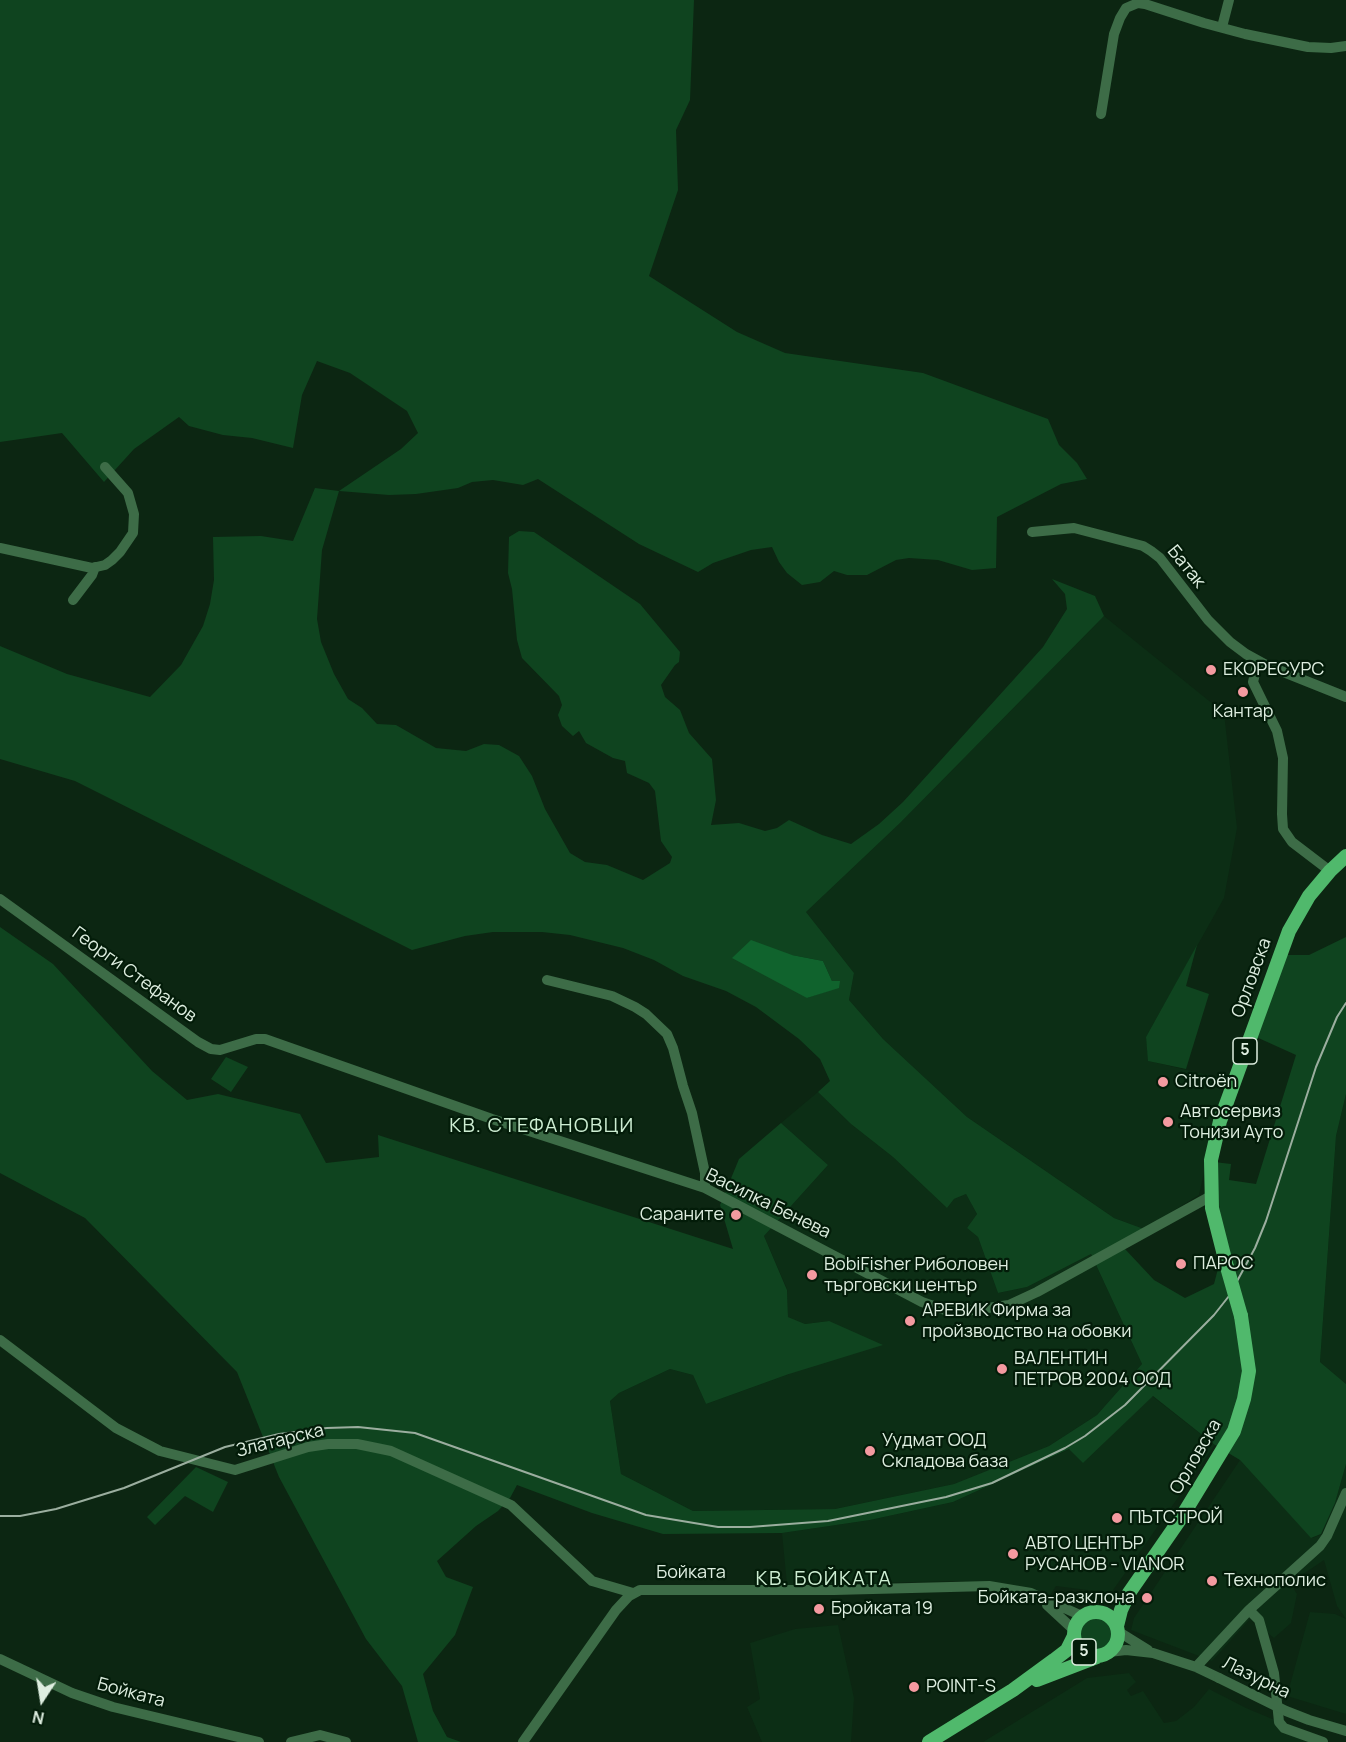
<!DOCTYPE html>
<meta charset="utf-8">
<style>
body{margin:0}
#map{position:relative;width:1346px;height:1742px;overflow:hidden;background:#0c2612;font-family:Manrope,sans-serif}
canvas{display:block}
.north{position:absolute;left:12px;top:1670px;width:60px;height:60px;-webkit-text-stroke:4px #031c09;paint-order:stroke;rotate:192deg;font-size:16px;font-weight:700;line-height:24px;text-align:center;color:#deeee0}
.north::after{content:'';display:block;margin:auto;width:21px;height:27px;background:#deeee0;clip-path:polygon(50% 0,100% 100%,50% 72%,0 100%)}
</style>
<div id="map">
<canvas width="1346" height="1742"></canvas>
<div class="north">N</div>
</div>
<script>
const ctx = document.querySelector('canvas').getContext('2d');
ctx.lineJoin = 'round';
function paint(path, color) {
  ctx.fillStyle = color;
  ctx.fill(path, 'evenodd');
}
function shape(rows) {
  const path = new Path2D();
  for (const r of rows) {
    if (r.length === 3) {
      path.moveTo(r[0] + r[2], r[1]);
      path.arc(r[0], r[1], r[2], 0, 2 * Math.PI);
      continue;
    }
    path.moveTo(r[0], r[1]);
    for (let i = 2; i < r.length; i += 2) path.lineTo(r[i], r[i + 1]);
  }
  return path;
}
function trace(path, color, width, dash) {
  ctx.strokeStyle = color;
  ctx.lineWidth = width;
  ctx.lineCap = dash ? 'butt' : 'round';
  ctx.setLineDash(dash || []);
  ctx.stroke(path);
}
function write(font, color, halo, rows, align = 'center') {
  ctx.font = font + ' Manrope,sans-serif';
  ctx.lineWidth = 4.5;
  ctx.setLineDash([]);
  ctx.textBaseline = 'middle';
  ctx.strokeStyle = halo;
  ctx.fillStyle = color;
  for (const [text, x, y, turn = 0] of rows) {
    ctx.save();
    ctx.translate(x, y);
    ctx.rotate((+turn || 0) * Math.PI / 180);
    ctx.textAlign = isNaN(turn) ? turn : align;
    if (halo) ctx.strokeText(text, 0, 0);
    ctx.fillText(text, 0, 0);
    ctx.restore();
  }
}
paint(shape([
 [1104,616,1224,713,1237,828,1224,898,1146,1037,1149,1061,1225,1079,1199,1195,1144,1229,1114,1218,967,1117,883,1039,849,1000,854,973,806,912,900,823],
 [818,1092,851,1124,893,1157,947,1208,954,1199,966,1194,977,1214,967,1228,978,1237,998,1293,1027,1287,1091,1254,1142,1364,1097,1415,1049,1446,954,1484,835,1509,693,1511,621,1474,610,1401,619,1393,670,1369,693,1375,706,1404,789,1374,829,1321,805,1324,788,1317,787,1289,764,1236,828,1165,781,1123],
 [1346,1094,1346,1384,1320,1362,1336,1136],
 [1152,1396,1215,1445,1111,1593,1056,1586,1050,1595,1014,1585,956,1581,787,1585,782,1533,870,1520,953,1502,1070,1449,1083,1463],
 [1240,1460,1312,1538,1322,1534,1335,1503,1346,1464,1346,1714,1287,1696,1310,1612,1335,1614,1346,1619,1337,1606,1324,1560,1290,1583,1297,1594,1291,1623,1274,1638,1250,1619,1212,1661,1131,1630,1134,1618],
 [838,1625,854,1698,851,1742,762,1742,747,1707,760,1699,750,1643,795,1629],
 [1129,1673,1136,1682,1127,1690,1131,1696,1143,1691,1164,1723,1176,1721,1194,1707,1209,1689,1246,1708,1327,1742,983,1742,1087,1678]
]), '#0c2e15');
paint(shape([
 [0,0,694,0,690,100,676,130,678,190,649,276,737,332,785,353,923,373,1048,419,1059,445,1077,463,1087,479,1061,484,997,517,996,568,972,570,938,560,909,558,896,560,867,575,847,575,834,571,820,582,802,585,787,573,779,562,772,547,751,550,713,563,698,572,639,544,538,479,523,485,493,480,472,482,458,488,416,494,389,495,339,491,322,550,317,619,321,642,334,674,348,699,362,708,377,724,396,725,436,748,466,751,484,744,499,745,519,756,532,776,545,809,570,853,585,862,607,865,643,880,670,863,672,857,661,841,655,791,649,783,627,773,625,761,613,758,586,743,579,731,573,736,562,726,558,715,562,705,559,696,522,658,517,640,512,589,508,573,509,537,519,531,534,532,640,604,680,652,679,662,675,665,661,685,665,697,680,710,689,733,712,759,716,800,711,825,739,823,765,831,777,828,789,820,822,835,851,844,879,824,903,802,1043,647,1067,609,1065,594,1052,579,1095,596,1104,616,900,823,806,912,854,973,849,1000,883,1039,967,1117,1114,1218,1144,1229,1125,1249,1154,1280,1185,1298,1214,1284,1219,1265,1221,1223,1214,1162,1231,1164,1229,1180,1256,1184,1296,1055,1254,1036,1282,955,1309,955,1346,937,1346,1094,1336,1136,1320,1362,1346,1384,1346,1464,1335,1503,1321,1534,1311,1538,1240,1460,1215,1445,1153,1396,1083,1463,1069,1449,953,1502,870,1520,782,1533,663,1534,592,1513,517,1485,510,1498,498,1511,476,1526,437,1561,446,1577,473,1587,455,1635,423,1674,433,1711,447,1737,461,1742,418,1742,402,1686,366,1639,279,1477,237,1372,85,1218,0,1173,0,927,53,964,152,1071,187,1100,218,1094,300,1114,326,1163,379,1157,378,1135,733,1249,720,1205,739,1159,781,1123,828,1165,764,1236,787,1290,788,1317,805,1324,829,1321,883,1345,789,1374,706,1404,693,1375,670,1369,619,1393,610,1401,621,1474,693,1511,835,1509,954,1484,1049,1446,1097,1415,1142,1364,1091,1254,1027,1287,998,1293,978,1237,967,1228,977,1214,966,1194,954,1199,947,1208,893,1157,851,1124,818,1092,830,1081,820,1059,799,1039,756,1007,726,991,683,976,654,960,623,948,570,935,542,932,493,932,465,936,412,950,75,781,0,759,0,646,67,674,150,697,181,665,203,626,210,604,214,580,213,537,261,536,293,541,315,488,339,491,401,449,418,433,407,411,350,373,317,361,302,395,293,448,252,438,223,435,189,426,179,417,134,449,104,482,62,433,0,442],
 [792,955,823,961,832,981,839,987,807,998],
 [1197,945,1186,986,1209,994,1186,1069,1148,1061,1146,1037],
 [226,1057,248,1067,231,1092,211,1079],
 [196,1467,228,1482,213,1512,185,1496,155,1525,147,1517],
 [1096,1634,17]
]), '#0f441f');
paint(shape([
 [751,940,792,955,823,961,832,981,840,981,839,988,807,998,732,958]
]), '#10632d');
trace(shape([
 [1222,27,1229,0],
 [1101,114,1114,34,1120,18,1126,8,1138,3,1145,4,1204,23,1245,34,1308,47,1331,48,1346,46],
 [1032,532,1074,528,1143,546,1151,551,1160,558,1208,620,1230,642,1246,654,1266,665,1346,697],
 [0,548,92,568,105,565,112,560,120,552,133,533,134,514,128,493,105,467],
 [73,600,92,575,95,567],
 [1258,661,1253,682,1277,731,1283,758,1282,814,1283,829,1292,842,1330,871],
 [0,899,198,1042,211,1049,220,1050,256,1039,265,1039,492,1119,705,1188,922,1302,945,1310,966,1311,1009,1305,1037,1292,1211,1196],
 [547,980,612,996,635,1007,646,1014,667,1034,673,1048,683,1086,692,1113,705,1173,705,1188],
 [0,1340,116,1428,160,1451,235,1470,308,1447,328,1444,357,1444,391,1451,511,1505,592,1581,633,1593],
 [1047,1605,1074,1630],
 [1249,1610,1259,1620,1274,1673,1279,1722,1284,1728,1323,1742],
 [1119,1632,1148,1650],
 [1109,1652,1126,1650,1153,1653,1196,1667,1219,1678],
 [0,1659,72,1693,113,1707,259,1742],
 [1196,1667,1249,1610,1320,1546,1327,1536,1346,1493],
 [291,1742,320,1735,346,1742],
 [523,1742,616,1610,629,1596,640,1590,834,1590,989,1586,1031,1593,1082,1616]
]), '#3d6c47', 10);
trace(shape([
 [1227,1267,1212,1208,1211,1160,1220,1121,1289,931,1309,896,1330,871,1346,856],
 [1096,1634,22],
 [1117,1626,1121,1610,1129,1593,1181,1518,1234,1431,1244,1399,1249,1371,1241,1316],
 [1037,1680,1097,1657],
 [929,1742,1013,1690,1054,1660,1067,1650,1074,1636]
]), '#50b96c', 14);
trace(shape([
 [0,1516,20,1516,56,1509,124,1488,225,1447,279,1434,327,1428,358,1427,415,1433,646,1515,718,1527,750,1527,828,1521,946,1497,992,1483,1065,1448,1085,1436,1125,1405,1214,1315,1229,1296,1255,1248,1266,1221,1316,1067,1337,1017,1346,1003]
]), '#9bae9f', 2);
trace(shape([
 [1219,1678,1286,1711,1309,1720,1346,1731]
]), '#3d6c47', 10);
trace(shape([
 [1227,1267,1241,1316]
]), '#50b96c', 14);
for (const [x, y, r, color] of [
 [1211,670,6,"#f49aa0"],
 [1243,692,6,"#f49aa0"],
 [1163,1082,6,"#f49aa0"],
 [1168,1122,6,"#f49aa0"],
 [736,1215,6,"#f49aa0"],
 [1181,1264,6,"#f49aa0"],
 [812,1275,6,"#f49aa0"],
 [910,1321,6,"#f49aa0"],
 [1002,1369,6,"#f49aa0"],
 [870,1451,6,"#f49aa0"],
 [1117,1518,6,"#f49aa0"],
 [1013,1554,6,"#f49aa0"],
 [1212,1581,6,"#f49aa0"],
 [1147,1598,6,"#f49aa0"],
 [819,1609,6,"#f49aa0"],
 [914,1687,6,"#f49aa0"]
]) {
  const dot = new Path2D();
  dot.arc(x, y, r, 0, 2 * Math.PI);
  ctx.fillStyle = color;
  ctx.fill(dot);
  trace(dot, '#031c09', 2);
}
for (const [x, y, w] of [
 [1245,1051,24],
 [1084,1652,24]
]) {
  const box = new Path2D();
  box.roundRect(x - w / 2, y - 13, w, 26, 4.5);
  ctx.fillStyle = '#031c09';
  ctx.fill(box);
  trace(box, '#deeee0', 1.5);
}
write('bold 16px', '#deeee0', null, [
 ["5",1245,1051],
 ["5",1084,1652]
]);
write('18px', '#deeee0', '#031c09', [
 ["Батак",1186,567,51],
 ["Георги Стефанов",134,975,36],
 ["Орловска",1252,978,-70],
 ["Василка Бенева",768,1204,26],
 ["Златарска",280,1441,-14],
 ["Орловска",1196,1457,-60],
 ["Бойката",691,1573],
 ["Лазурна",1256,1678,26],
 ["Бойката",131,1693,15]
]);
write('18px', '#deeee0', '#031c09', [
 ["ЕКОРЕСУРС",1223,670],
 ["Кантар",1243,712,"center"],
 ["Citroën",1175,1082],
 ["Автосервиз",1180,1112],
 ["Тонизи Ауто",1180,1133],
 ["Сараните",724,1215,"right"],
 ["ПАРОС",1193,1264],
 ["BobiFisher Риболовен",824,1265],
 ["търговски център",824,1286],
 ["АРЕВИК Фирма за",922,1311],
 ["пройзводство на обовки",922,1332],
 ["ВАЛЕНТИН",1014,1359],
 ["ПЕТРОВ 2004 ООД",1014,1380],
 ["Уудмат ООД",882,1441],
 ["Складова база",882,1462],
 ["ПЪТСТРОЙ",1129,1518],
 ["АВТО ЦЕНТЪР",1025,1544],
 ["РУСАНОВ - VIANOR",1025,1565],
 ["Технополис",1224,1581],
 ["Бойката-разклона",1135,1598,"right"],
 ["Бройката 19",831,1609],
 ["POINT-S",926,1687]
], 'left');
ctx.letterSpacing = '1.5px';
write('20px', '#cdedd2', '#031c09', [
 ["КВ. СТЕФАНОВЦИ",542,1126],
 ["КВ. БОЙКАТА",824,1579]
]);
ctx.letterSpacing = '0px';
</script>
